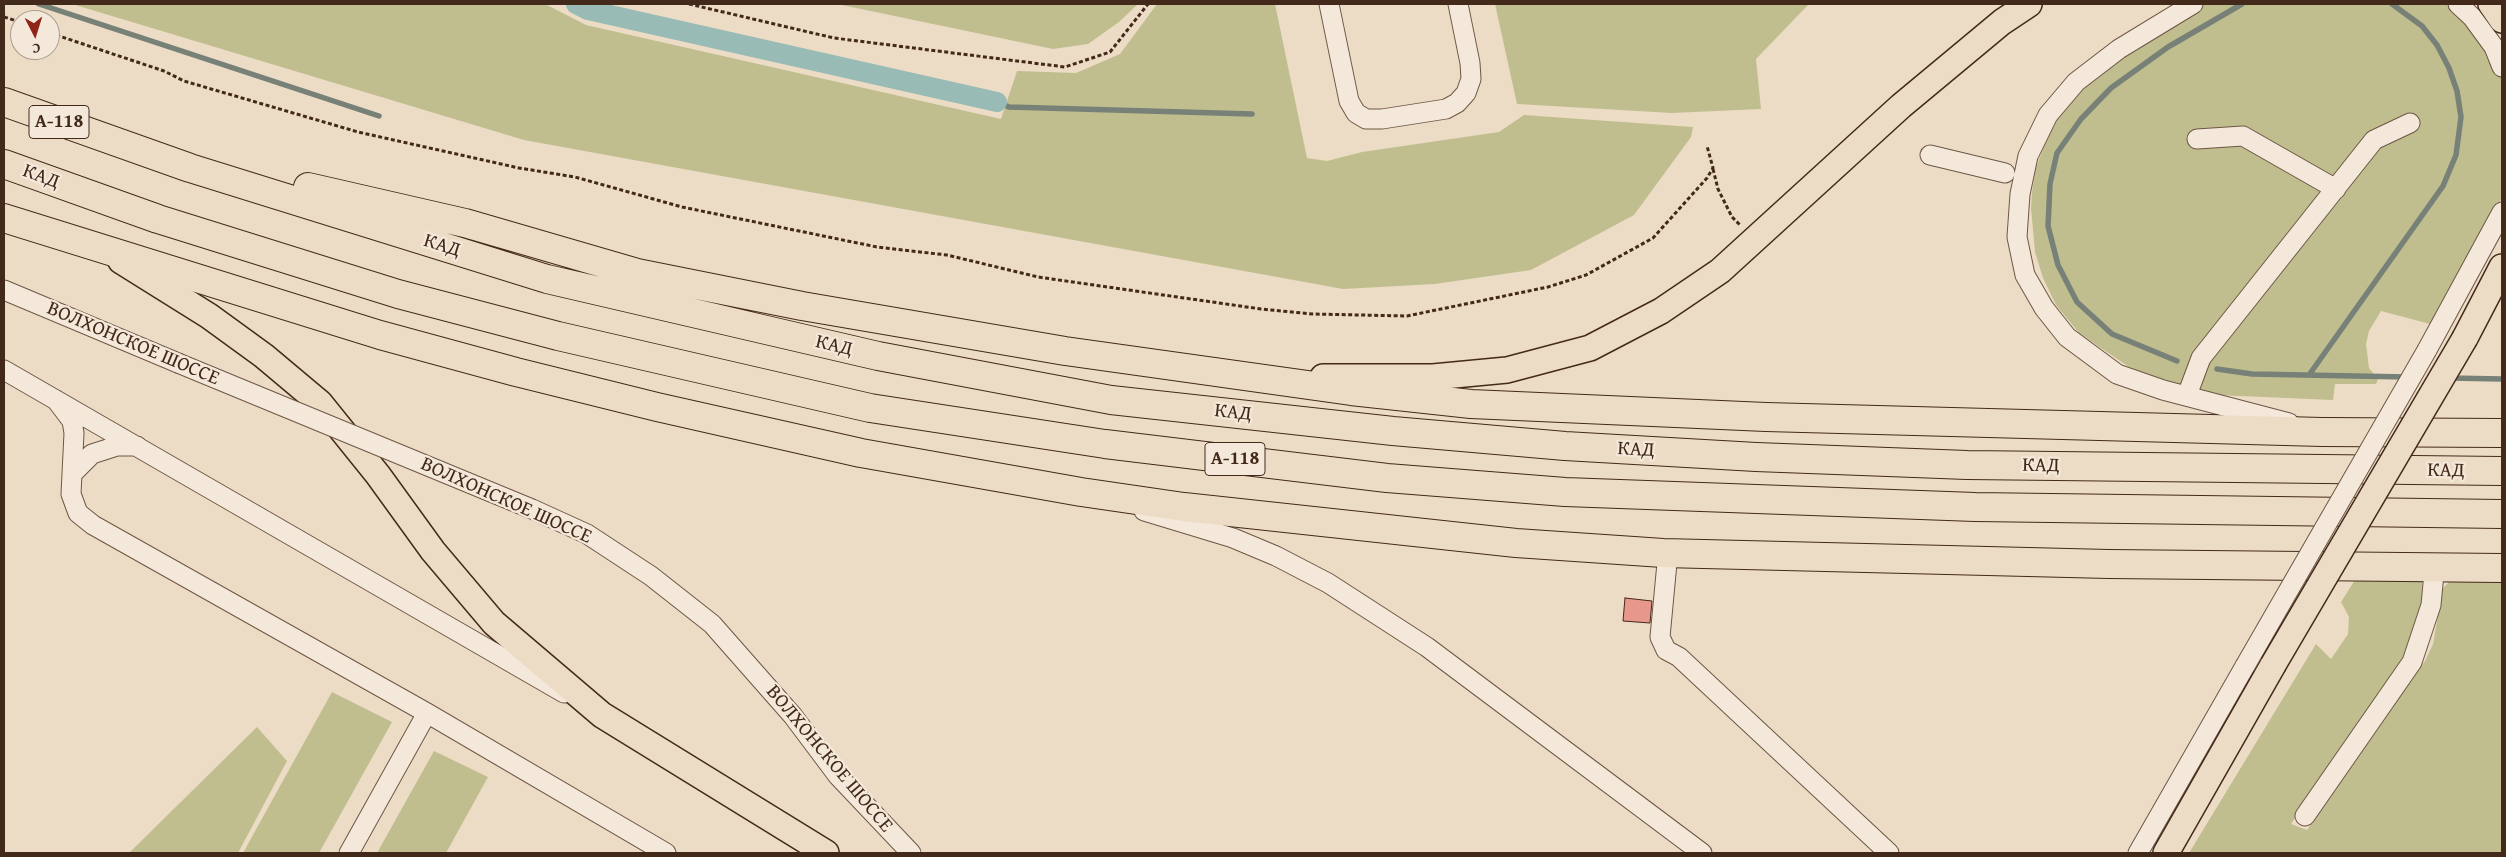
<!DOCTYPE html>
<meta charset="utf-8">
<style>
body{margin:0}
#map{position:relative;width:2506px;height:857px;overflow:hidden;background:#eddcc5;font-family:"Gentium Book Plus",serif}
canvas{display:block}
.frame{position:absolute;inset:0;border:5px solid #43291a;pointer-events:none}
.north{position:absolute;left:10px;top:10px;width:50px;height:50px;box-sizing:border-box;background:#f3e8d9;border:1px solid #ad9c8d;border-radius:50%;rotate:175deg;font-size:14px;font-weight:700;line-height:20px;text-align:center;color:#43291a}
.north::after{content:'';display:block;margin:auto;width:18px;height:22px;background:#8f2418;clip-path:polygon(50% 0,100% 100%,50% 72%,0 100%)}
</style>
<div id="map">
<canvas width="2506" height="857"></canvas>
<div class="frame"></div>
<div class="north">С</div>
</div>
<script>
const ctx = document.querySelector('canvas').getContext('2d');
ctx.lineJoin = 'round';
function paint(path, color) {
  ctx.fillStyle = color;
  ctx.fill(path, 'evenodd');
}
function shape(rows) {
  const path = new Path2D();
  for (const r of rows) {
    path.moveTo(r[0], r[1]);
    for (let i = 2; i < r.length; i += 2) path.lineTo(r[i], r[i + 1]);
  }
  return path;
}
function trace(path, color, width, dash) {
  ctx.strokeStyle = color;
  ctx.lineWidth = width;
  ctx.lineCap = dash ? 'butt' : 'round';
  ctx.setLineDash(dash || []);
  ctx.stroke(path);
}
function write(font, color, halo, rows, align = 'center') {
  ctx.font = font + ' "Gentium Book Plus",serif';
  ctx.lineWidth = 4.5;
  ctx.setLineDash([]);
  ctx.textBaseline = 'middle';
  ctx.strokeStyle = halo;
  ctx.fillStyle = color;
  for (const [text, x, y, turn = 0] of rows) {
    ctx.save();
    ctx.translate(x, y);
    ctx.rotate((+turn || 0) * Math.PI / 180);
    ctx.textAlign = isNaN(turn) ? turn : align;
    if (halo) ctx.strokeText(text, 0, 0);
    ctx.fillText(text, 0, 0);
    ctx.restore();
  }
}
paint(shape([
 [72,4,545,4,586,25,1001,119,1017,71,1076,73,1120,54,1157,4,1275,4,1307,158,1327,161,1362,152,1499,132,1524,115,1693,127,1691,137,1634,215,1531,270,1435,284,1343,289,524,140],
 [837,4,1138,4,1119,22,1088,44,1053,49],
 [1495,4,1809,4,1756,59,1761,109,1672,113,1517,104],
 [2203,4,2453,4,2500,70,2502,76,2502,197,2484,236,2448,299,2430,324,2381,311,2369,331,2366,344,2369,368,2378,379,2376,384,2335,384,2333,400,2215,395,2189,390,2129,367,2079,333,2056,305,2043,278,2035,252,2031,208,2032,192,2036,167,2055,119,2085,84,2166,26],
 [2360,572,2415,574,2422,582,2424,599,2403,658,2291,824,2307,830,2390,708,2425,661,2433,644,2443,588,2456,575,2502,575,2502,853,2189,853,2316,644,2331,659,2348,634,2349,617,2341,602],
 [332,692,392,722,319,853,243,853],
 [257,727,287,761,238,853,129,853],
 [434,751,488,777,446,853,377,853]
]), '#c0be8f');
trace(shape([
 [39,4,379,116],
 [997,102,1009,107,1252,114],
 [2177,361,2112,334,2077,302,2058,265,2048,226,2050,184,2057,153,2081,119,2111,88,2168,47,2242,4],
 [2217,369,2252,374,2407,377],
 [2309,375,2443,186,2456,155,2461,117,2457,91,2449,68,2437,45,2422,26,2392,4],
 [2449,378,2502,379]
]), '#778177', 5.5);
trace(shape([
 [576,4,588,10,997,102]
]), '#99bbb5', 20);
const building = shape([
 [1625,598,1652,601,1650,623,1623,621,1625,598]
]);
paint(building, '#e7978c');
trace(building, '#43291a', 1);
const minor = shape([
 [1329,4,1349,101,1356,113,1366,119,1382,119,1446,109,1457,103,1466,93,1471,79,1470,63,1458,4],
 [2193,4,2119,49,2076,82,2048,115,2028,156,2020,194,2017,237,2025,275,2044,308,2067,337,2117,374,2163,390,2289,423],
 [2458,4,2472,17,2494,47,2502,67],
 [2197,139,2243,136,2336,189],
 [1930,155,2005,173],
 [4,290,178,363],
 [2427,350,2502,212],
 [4,370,564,693],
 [2189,390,2201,358,2374,140,2410,123],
 [56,400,72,421,74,433,71,494,78,513,93,525,427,713,666,853],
 [72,474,92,454,117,446,137,446],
 [532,509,587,534,651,576,712,624,793,716,838,776,911,853],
 [1144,511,1233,538,1276,556,1328,583,1427,647,1702,853],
 [1667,563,1660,637,1666,650,1679,657,1889,853],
 [2305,816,2412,662,2431,605,2434,573],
 [349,853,427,713],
 [2138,853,2245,666]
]);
const major = shape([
 [2491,4,2502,20],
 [121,261,209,316,264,356,320,403,378,475,433,551,494,623,602,715,826,853],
 [2465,338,2502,267],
 [1323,377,1433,377,1507,370,1590,348,1661,311,1720,271,1901,106,2002,22,2029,4],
 [2166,853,2273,665]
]);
const highway = shape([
 [4,102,190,168,547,279,878,356,1111,400,1393,431,1565,446,1756,457,1967,465,2502,471],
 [4,164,158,219,398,294,558,336,870,408,1105,444,1387,478,1565,492,1975,507,2502,514],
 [308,187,465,223,637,273,802,306,1065,351,1351,391,1471,404,1766,417,2322,432,2502,433],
 [4,218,380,335,516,372,657,407,861,453,1081,492,1184,507,1516,543,1663,553,2109,564,2502,568]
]);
trace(minor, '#6e5645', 21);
trace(major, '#43291a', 28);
trace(highway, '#43291a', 30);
trace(shape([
 [689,4,834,38,1065,67,1110,52,1148,4],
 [4,17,20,22],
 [50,33,164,71,184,81,358,132,519,168,575,177,682,207,877,247,947,255,1038,277,1261,309,1313,314,1407,316,1548,287,1586,275,1653,238,1707,178,1713,168,1707,146],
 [1713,169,1718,189,1732,217,1740,225]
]), '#43291a', 3, [4, 2.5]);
trace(minor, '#f3e8d9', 19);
trace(major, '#eddcc5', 25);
trace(highway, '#eddcc5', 28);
const minorBridge = shape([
 [178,363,532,509],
 [2245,666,2427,350]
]);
const majorBridge = shape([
 [2273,665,2465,338]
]);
trace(minorBridge, '#6e5645', 21, []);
trace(majorBridge, '#43291a', 28, []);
trace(minorBridge, '#f3e8d9', 19);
trace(majorBridge, '#eddcc5', 25);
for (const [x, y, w] of [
 [59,122,60],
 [1235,459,60]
]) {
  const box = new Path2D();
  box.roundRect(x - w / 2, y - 16.5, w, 33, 4);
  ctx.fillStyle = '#f3e8d9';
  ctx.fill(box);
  trace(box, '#43291a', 1);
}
write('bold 19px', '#43291a', null, [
 ["А-118",59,122],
 ["А-118",1235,459]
]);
write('20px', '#43291a', '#f3e8d9', [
 ["КАД",41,177,20],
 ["КАД",442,246,17],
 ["ВОЛХОНСКОЕ ШОССЕ",133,344,23],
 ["КАД",834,346,13],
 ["КАД",1233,413,6],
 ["КАД",1636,450,3],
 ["КАД",2041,466,1],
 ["КАД",2446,471,1],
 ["ВОЛХОНСКОЕ ШОССЕ",506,501,24],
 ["ВОЛХОНСКОЕ ШОССЕ",829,759,50]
]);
</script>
